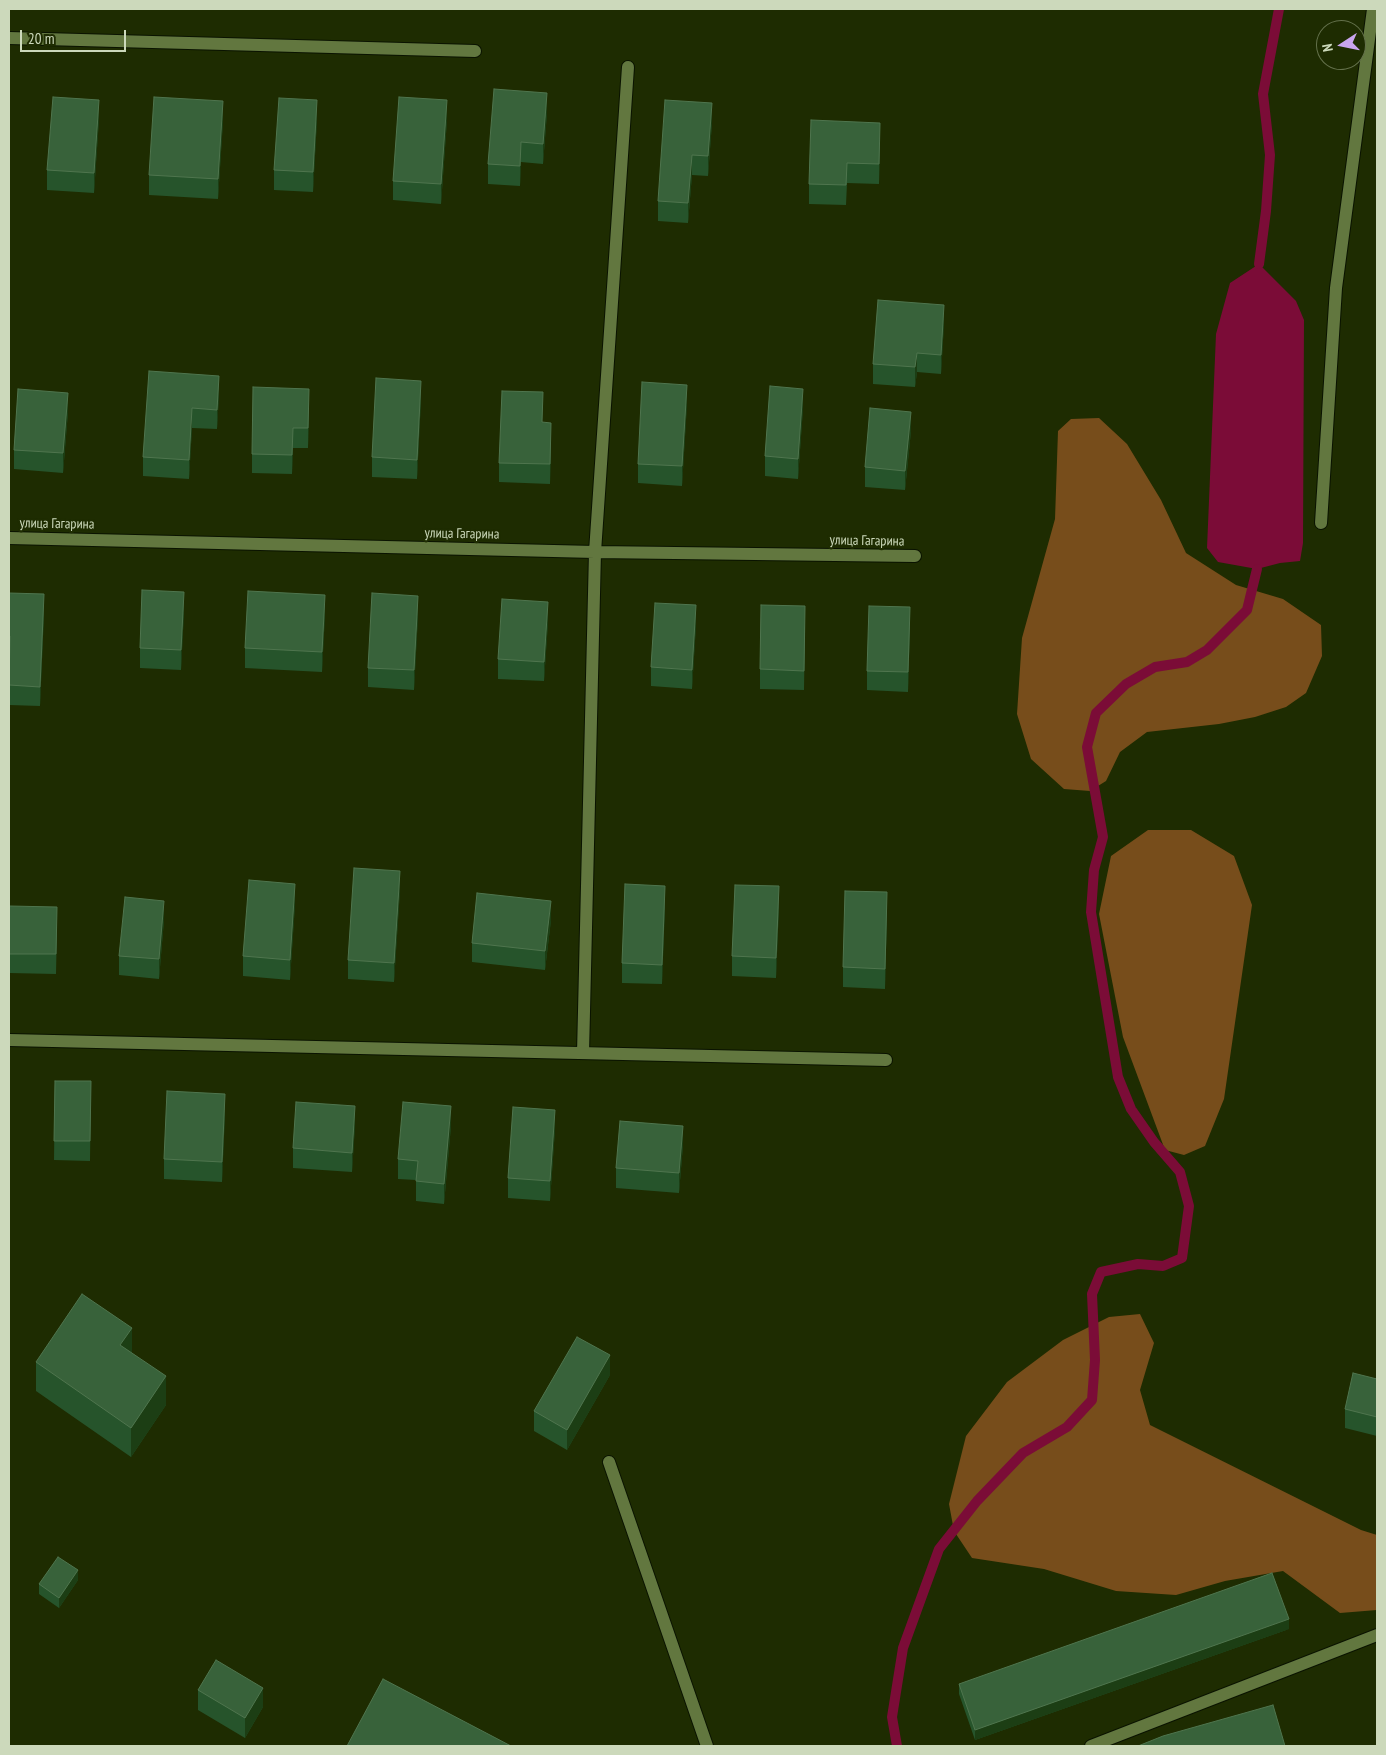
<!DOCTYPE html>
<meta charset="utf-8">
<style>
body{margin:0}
#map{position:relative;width:1386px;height:1755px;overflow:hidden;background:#1e2c01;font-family:"PT Sans Narrow",sans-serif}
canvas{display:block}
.frame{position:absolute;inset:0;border:10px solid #ccd9bb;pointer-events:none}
.north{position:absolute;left:1316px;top:20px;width:50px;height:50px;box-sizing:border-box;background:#1e2c01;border:1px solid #64714b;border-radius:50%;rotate:259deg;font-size:14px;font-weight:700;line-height:20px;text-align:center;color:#ccd9bb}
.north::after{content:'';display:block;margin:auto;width:18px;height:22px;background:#c9a5ee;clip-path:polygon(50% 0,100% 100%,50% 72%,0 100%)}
.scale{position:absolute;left:20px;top:30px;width:106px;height:22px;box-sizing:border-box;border:2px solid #ccd9bb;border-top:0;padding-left:6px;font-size:15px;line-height:18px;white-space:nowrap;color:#ccd9bb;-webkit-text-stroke:4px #1e2c01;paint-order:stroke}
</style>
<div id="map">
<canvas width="1386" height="1755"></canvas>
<div class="frame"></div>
<div class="north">N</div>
<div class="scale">20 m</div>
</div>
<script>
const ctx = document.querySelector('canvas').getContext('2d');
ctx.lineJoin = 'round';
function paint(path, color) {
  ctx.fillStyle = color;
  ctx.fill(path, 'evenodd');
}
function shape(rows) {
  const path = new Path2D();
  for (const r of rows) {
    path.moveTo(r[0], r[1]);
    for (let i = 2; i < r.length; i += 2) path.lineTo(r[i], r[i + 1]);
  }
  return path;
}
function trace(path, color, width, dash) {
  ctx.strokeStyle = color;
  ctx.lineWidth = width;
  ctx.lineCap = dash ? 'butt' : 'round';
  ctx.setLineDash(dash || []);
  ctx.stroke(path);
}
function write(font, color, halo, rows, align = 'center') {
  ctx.font = font + ' "PT Sans Narrow",sans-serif';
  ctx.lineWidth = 4.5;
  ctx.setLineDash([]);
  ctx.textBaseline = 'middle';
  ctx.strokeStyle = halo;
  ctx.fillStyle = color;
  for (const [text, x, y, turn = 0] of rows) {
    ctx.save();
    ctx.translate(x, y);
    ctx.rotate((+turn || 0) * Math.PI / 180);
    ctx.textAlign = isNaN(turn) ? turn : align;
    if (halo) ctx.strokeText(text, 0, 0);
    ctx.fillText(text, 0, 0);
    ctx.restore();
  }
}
paint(shape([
 [1099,418,1127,444,1161,500,1186,553,1236,585,1283,599,1321,625,1322,656,1306,693,1286,707,1255,717,1219,724,1147,732,1120,752,1106,781,1090,791,1064,789,1031,759,1017,714,1022,638,1055,519,1058,431,1071,419],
 [1148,830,1191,830,1234,856,1252,905,1224,1099,1205,1146,1184,1155,1165,1150,1123,1037,1099,914,1111,856],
 [1140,1314,1154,1343,1140,1390,1150,1425,1361,1530,1377,1535,1377,1610,1340,1613,1283,1571,1225,1581,1176,1595,1116,1591,1044,1569,972,1558,954,1531,949,1504,966,1436,1007,1382,1063,1340,1109,1317]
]), '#774d1b');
paint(shape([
 [1259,264,1296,301,1304,320,1303,543,1300,561,1280,563,1257,569,1218,562,1207,548,1216,334,1230,283]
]), '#7b0c37');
trace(shape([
 [1259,264,1266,211,1270,155,1263,94,1279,9],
 [897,1746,892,1717,903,1648,939,1549,977,1501,1023,1453,1067,1427,1092,1400,1095,1360,1092,1294,1101,1272,1138,1264,1163,1266,1182,1258,1189,1206,1180,1172,1154,1142,1131,1109,1118,1077,1091,912,1094,870,1103,837,1087,747,1096,713,1126,684,1155,667,1187,662,1207,650,1247,610,1257,569]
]), '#7b0c37', 10);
const lane = shape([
 [9,38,475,51],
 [1321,523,1336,288,1373,9],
 [609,1462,707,1746],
 [1091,1746,1377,1635]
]);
const street = shape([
 [9,538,595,552,915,556],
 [9,1040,886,1060],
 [583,1053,595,552,628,67]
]);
trace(lane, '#0a1300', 14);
trace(street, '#0a1300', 14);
trace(lane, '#62773f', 12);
trace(street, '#62773f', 12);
paint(shape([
 [547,113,543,164,521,162,520,186,488,184,488,164],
 [99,119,94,193,47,190,47,170],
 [317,120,313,192,274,190,274,170],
 [447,120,441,204,393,200,393,181],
 [223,121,218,199,149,195,149,175],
 [712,123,708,176,692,175,688,223,658,221,658,201],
 [880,142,879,184,847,183,846,205,809,204,809,184],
 [944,324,941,374,917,372,915,387,873,384,873,364],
 [219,376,219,395,217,429,192,428,189,479,143,476,143,457],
 [421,400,417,479,372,477,372,457],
 [687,404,682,486,638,483,638,464],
 [309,408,308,448,293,448,292,474,252,473,252,454],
 [803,408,798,479,765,476,765,456],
 [68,412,63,473,14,469,14,450],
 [543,422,551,443,550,484,499,482,499,463],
 [911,431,905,490,865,487,865,467],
 [9,593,44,614,40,706,9,705,10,656,9,656],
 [184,612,181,670,140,668,140,648],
 [325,614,322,672,245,668,245,648],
 [418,616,414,690,368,687,368,668],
 [548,622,544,681,498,679,498,659],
 [696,625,692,689,651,686,651,667],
 [805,626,804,690,760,689,760,669],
 [910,627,908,692,867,690,867,671],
 [400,890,394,982,348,979,348,960],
 [295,904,290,980,243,976,243,956],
 [9,906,57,927,56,974,9,973],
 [665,906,662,984,622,983,622,963],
 [779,906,776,978,732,976,732,956],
 [887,912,885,989,843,987,843,967],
 [164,920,159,979,119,975,119,956],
 [551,920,545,970,472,962,472,943],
 [55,1081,91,1081,90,1161,54,1160],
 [225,1114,222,1182,164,1179,164,1159],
 [355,1125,352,1172,293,1168,293,1148],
 [451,1126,444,1204,416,1201,416,1180,398,1179,398,1159],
 [555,1129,550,1201,508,1198,508,1178],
 [683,1145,679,1193,616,1188,616,1168],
 [132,1353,166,1405,131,1457,36,1391,36,1362],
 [610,1375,567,1450,534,1431,534,1411],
 [1377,1379,1377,1436,1345,1428,1345,1409],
 [78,1580,59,1608,39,1594,39,1584],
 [1289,1629,975,1740,959,1694,959,1684],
 [198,1690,263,1707,245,1738,198,1710]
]), '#26542b');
paint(shape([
 [547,93,547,113,543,164,543,144],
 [99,100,99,119,94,193,94,173],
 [317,100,317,120,313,192,313,172],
 [447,100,447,120,441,204,441,184],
 [223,101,223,121,218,199,218,179],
 [712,103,712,123,708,176,708,156],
 [880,123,880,142,879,184,879,164],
 [521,142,521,162,520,186,520,166],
 [692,155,692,175,688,223,688,203],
 [944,305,944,324,941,374,941,355],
 [917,353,917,372,915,387,915,367],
 [219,376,219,395,217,429,217,410],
 [421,381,421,400,417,479,417,460],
 [687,385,687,404,682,486,682,466],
 [309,389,309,408,308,448,308,428],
 [803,389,803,408,798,479,798,459],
 [68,393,68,412,63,473,63,453],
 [192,408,192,428,189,479,189,460],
 [911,412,911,431,905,490,905,471],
 [551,423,551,443,550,484,550,464],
 [293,428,293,448,292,474,292,455],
 [184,592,184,612,181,670,181,650],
 [44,594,44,614,40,706,40,687],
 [325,595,325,614,322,672,322,652],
 [418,596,418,616,414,690,414,670],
 [548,602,548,622,544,681,544,662],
 [696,605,696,625,692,689,692,670],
 [910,607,910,627,908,692,908,672],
 [400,871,400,890,394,982,394,963],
 [295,884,295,904,290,980,290,960],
 [665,886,665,906,662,984,662,965],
 [779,886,779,906,776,978,776,958],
 [887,892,887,912,885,989,885,969],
 [164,901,164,920,159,979,159,959],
 [551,901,551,920,545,970,545,951],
 [225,1094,225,1114,222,1182,222,1162],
 [355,1106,355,1125,352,1172,352,1153],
 [451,1106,451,1126,444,1204,444,1184],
 [555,1110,555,1129,550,1201,550,1181],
 [683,1126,683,1145,679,1193,679,1173],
 [132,1328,132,1357,120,1345],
 [610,1355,610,1375,567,1450,567,1430],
 [166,1376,166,1405,131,1457,131,1428],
 [78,1570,78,1580,59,1608,59,1598],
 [1289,1619,1289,1629,975,1740,975,1730],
 [263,1688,263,1707,245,1738,245,1718]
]), '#1c3e14');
const building = shape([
 [494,89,547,93,543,144,521,142,520,166,488,164,494,89],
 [53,97,99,100,94,173,47,170,53,97],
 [154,97,223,101,218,179,149,175,154,97],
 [399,97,447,100,441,184,393,181,399,97],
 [279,98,317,100,313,172,274,170,279,98],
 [665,100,712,103,708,156,692,155,688,203,658,201,665,100],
 [811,120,880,123,879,164,847,163,846,185,809,184,811,120],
 [878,300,944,305,941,355,917,353,915,367,873,364,878,300],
 [149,371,219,376,217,410,192,408,189,460,143,457,149,371],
 [376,378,421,381,417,460,372,457,376,378],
 [642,382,687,385,682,466,638,464,642,382],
 [770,386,803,389,798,459,765,456,770,386],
 [253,387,309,389,308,428,293,428,292,455,252,454,253,387],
 [18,389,68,393,63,453,14,450,18,389],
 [502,391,543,392,542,422,551,423,550,464,499,463,502,391],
 [870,408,911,412,905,471,865,467,870,408],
 [142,590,184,592,181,650,140,648,142,590],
 [248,591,325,595,322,652,245,648,248,591],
 [9,593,44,594,40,687,9,685,10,636,9,636,9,593],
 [372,593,418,596,414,670,368,668,372,593],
 [502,599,548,602,544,662,498,659,502,599],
 [655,603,696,605,692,670,651,667,655,603],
 [761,605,805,606,804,671,760,669,761,605],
 [869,606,910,607,908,672,867,671,869,606],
 [354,868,400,871,394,963,348,960,354,868],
 [249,880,295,884,290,960,243,956,249,880],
 [625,884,665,886,662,965,622,963,625,884],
 [735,885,779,886,776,958,732,956,735,885],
 [845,891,887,892,885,969,843,967,845,891],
 [477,893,551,901,545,951,472,943,477,893],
 [125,897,164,901,159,959,119,956,125,897],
 [9,906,57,907,56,954,9,954,9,906],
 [55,1081,91,1081,90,1141,54,1141,55,1081],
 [167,1091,225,1094,222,1162,164,1159,167,1091],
 [296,1102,355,1106,352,1153,293,1148,296,1102],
 [403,1102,451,1106,444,1184,416,1181,418,1161,398,1159,403,1102],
 [513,1107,555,1110,550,1181,508,1178,513,1107],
 [620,1121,683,1126,679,1173,616,1168,620,1121],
 [82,1294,132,1328,120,1345,166,1376,131,1428,36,1362,82,1294],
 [577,1337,610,1355,567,1430,534,1411,577,1337],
 [1353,1373,1377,1379,1377,1417,1345,1409,1353,1373],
 [58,1557,78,1570,59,1598,39,1584,58,1557],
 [1272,1573,1289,1619,975,1730,959,1684,1272,1573],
 [216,1660,263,1688,245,1718,198,1690,216,1660],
 [383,1679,511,1746,347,1746,383,1679],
 [1273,1705,1285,1746,1138,1746,1163,1736,1273,1705]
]);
paint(building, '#38623a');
trace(building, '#4f754e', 1);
write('14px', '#ccd9bb', '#1e2c01', [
 ["улица Гагарина",57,524,1],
 ["улица Гагарина",462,534,1],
 ["улица Гагарина",867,541,1]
]);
</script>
